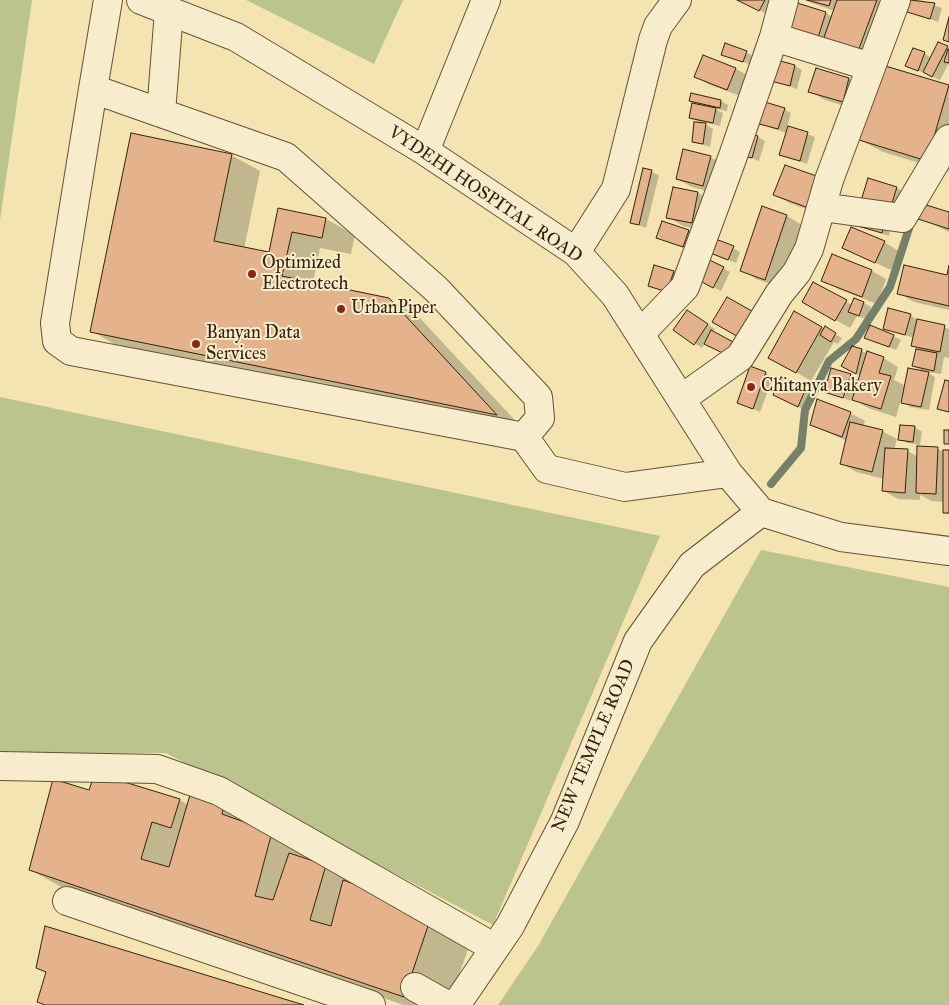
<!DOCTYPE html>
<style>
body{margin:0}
canvas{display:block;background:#f3e4b1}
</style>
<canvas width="949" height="1005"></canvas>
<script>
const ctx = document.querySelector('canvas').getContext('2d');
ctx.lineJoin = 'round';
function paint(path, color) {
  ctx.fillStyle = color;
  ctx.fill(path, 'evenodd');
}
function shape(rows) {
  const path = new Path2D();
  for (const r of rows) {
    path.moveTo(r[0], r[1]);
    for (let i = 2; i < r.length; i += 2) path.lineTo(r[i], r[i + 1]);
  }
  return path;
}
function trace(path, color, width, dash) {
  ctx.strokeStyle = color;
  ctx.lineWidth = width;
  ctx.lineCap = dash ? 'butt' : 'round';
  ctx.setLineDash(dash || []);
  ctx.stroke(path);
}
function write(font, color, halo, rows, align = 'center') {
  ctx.font = font + ' "IM FELL Great Primer",serif';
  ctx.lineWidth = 4;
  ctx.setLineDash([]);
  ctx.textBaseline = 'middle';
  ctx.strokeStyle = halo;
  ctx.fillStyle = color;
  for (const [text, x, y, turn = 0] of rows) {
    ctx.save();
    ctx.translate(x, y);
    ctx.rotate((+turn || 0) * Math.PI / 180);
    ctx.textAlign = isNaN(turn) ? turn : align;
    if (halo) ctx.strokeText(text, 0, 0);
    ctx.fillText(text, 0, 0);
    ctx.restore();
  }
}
paint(shape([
 [0,0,32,0,0,220],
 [246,0,403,0,374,64],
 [0,397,660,536,493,925,166,753,0,755],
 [761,550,949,587,949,1005,498,1005,538,946]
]), '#bbc48c');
paint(shape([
 [738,0,773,0,767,14],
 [804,0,879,0,892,8,872,62,802,40,826,13,832,17,834,11],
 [911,0,920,0,942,8,938,22,908,11],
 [939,43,949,49,949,63,940,80,907,66,924,53,932,58],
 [726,45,754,56,751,65,723,54],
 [795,66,802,70,797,89,769,79],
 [883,67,949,86,949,172,883,152,860,140],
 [736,69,751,77,743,97,710,85,696,76],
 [816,70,849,79,864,88,858,110,825,100,810,91],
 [692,94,721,101,728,105,727,111,715,109,723,113,720,126,702,122,713,129,710,147,693,142,701,124,690,117,699,105,690,100],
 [784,109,791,113,787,127,815,137,807,164,780,155,787,133,753,122],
 [758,137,765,141,759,161,742,154],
 [231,155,260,171,244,249,270,254,279,209,326,219,355,235,351,254,320,248,313,283,389,299,418,316,524,430,121,348,92,331],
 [710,157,725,165,718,194,692,187,677,179],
 [786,166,829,218,790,203,775,195],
 [644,169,659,175,646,228,631,222],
 [869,180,897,188,912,197,904,221],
 [674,188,698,193,713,202,706,231,683,226,668,217],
 [763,208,787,216,802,225,780,287,756,279,742,270],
 [949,214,949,232,920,218],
 [856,225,891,227,889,236],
 [688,231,695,235,690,250,658,238],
 [884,242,899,251,891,270,843,248],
 [733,248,740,252,736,263,709,252],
 [704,258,730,272,721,291,701,281],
 [872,271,886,279,877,304,838,289,823,280],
 [949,271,949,310,914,302,899,293,948,277],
 [673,272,680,276,674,295,649,285],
 [814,283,852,305,864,303,871,307,866,319,857,316,850,328,803,302],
 [795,313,842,338,838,344,834,342,811,381,770,357],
 [910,315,917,320,949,329,949,358,944,357,941,374,927,372,935,377,929,410,910,407,903,402,902,396,896,417,868,408,852,398,851,401,825,391,850,375,859,381,861,376,843,366,852,348,883,358,898,367,894,380,906,386,923,371,913,366,922,351,912,345,914,338,884,328],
 [695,316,715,329,702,348,675,330],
 [893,336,901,340,896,350,866,338],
 [766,373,773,377,760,412,738,402],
 [782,378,813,394,805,410,782,399],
 [850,413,865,421,863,426,882,431,897,439,894,450,908,451,918,457,938,449,945,453,949,452,949,515,945,512,945,502,932,501,920,495,920,500,898,499,884,491,884,479,856,472,841,463,847,441,811,425],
 [915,427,922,432,920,445,907,443,900,439],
 [95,774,180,800,188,805,193,790,311,856,310,861,326,866,470,944,448,1005,404,1005,70,892,31,870,90,792]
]), '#0003');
trace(shape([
 [771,484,801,448,805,410,829,361,856,339,890,287,911,222]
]), '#748069', 8);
const building = shape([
 [737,0,765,0,759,11,737,0],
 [807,0,831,0,829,6,807,0],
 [837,0,877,0,857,54,822,43,837,0],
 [910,0,935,3,930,19,907,12,910,0],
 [794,2,826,12,817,41,785,32,794,2],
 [949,17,949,42,943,40,949,17],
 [938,42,948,46,932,77,923,72,938,42],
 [725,43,747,51,743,62,721,55,725,43],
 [913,48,925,52,918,71,905,66,913,48],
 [948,49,949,50,949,63,944,62,948,49],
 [703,55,736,68,727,90,694,77,703,55],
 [773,59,795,65,790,86,767,80,773,59],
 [882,65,949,85,927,161,859,140,882,65],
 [816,68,849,78,843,102,808,92,816,68],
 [691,93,721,100,720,108,689,101,691,93],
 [758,100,785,108,778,129,752,122,758,100],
 [692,103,716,108,713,123,689,118,692,103],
 [694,122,706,123,703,144,692,142,694,122],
 [788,126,808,132,800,161,779,155,788,126],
 [131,133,232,154,214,241,269,252,278,208,326,218,322,238,292,232,282,276,389,298,497,415,90,332,131,133],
 [746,133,758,136,752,158,740,155,746,133],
 [683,149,711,156,703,186,676,179,683,149],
 [785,165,825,179,814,210,773,195,785,165],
 [643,168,652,170,639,225,630,223,643,168],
 [868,178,897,187,889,213,860,204,868,178],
 [673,187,698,192,692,223,666,218,673,187],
 [923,204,949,212,949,229,918,219,923,204],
 [762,206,787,215,765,280,740,271,762,206],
 [858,214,885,222,882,233,854,225,858,214],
 [662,221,689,230,683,247,656,238,662,221],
 [851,227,885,241,875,263,842,248,851,227],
 [713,238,734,246,728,260,708,252,713,238],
 [832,254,872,270,862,297,821,281,832,254],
 [703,257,724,267,713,288,693,277,703,257],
 [654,265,674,271,667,292,648,286,654,265],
 [904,265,947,275,949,265,949,306,897,294,904,265],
 [813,282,847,300,835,321,802,302,813,282],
 [727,297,757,314,742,339,712,322,727,297],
 [854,298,864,302,859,316,848,312,854,298],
 [888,308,911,314,905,335,883,329,888,308],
 [687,310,708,324,694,345,673,330,687,310],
 [794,311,822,327,796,373,768,358,794,311],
 [917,319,945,325,940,352,911,346,917,319],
 [870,325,894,335,889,347,864,338,870,325],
 [825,326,836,333,831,342,820,335,825,326],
 [711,330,735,343,729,356,704,344,711,330],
 [852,346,862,349,856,374,841,366,852,346],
 [916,349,937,353,934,371,912,366,916,349],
 [867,351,884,357,879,373,891,376,881,409,852,400,867,351],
 [750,366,766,372,753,409,737,403,750,366],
 [831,368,851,374,843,398,824,392,831,368],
 [908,368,929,372,921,407,901,403,908,368],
 [781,377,806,388,798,407,773,395,781,377],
 [945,380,949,381,949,412,937,409,945,380],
 [817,399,851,412,842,437,810,425,817,399],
 [850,422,883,430,872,472,840,464,850,422],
 [900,425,915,426,913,442,898,440,900,425],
 [944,430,949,430,949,444,944,444,944,430],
 [917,446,938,447,936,494,916,493,917,446],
 [885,448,908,449,905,493,882,491,885,448],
 [943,450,949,450,949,513,943,513,943,450],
 [95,773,180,799,171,828,152,822,141,859,169,867,192,788,225,798,222,814,272,832,255,896,273,900,289,853,326,865,310,920,331,926,343,880,395,899,392,906,430,920,404,997,29,870,53,779,89,790,95,773],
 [45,926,304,1005,45,1005,37,1002,46,972,36,968,45,926]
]);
paint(building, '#e4b28b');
trace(building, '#36220b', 1);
const minor = shape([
 [141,0,236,37,425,151,576,252,615,295,728,473,761,512],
 [774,37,871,67],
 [93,89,286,157,436,289,538,397,540,418,524,437,71,351,57,341,55,323,93,89,108,0],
 [161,113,169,11],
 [425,151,486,0],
 [822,207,902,218,949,139],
 [576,252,616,189,653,40,658,26,677,0],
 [640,334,685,287,733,156,774,37,784,0],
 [681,399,740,357,779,294,797,272,809,249,829,180,896,0],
 [524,437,547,469,625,487,728,473],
 [761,512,841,537,949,551],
 [0,766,157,769,219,791,495,948],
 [67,901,371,1005],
 [415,987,447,1005],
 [456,1005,510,926,565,821,638,641,692,565,761,512]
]);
trace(minor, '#655234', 30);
trace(minor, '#f7edcc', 28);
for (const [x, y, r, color] of [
 [252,274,5,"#8f2418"],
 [341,309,5,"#8f2418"],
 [196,344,5,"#8f2418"],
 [751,387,5,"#8f2418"]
]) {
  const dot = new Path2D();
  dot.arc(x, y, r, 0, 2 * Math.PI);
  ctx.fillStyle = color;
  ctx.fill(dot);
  trace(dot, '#f7edcc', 2);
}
write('18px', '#36220b', '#f7edcc', [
 ["VYDEHI HOSPITAL ROAD",485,195,34],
 ["NEW TEMPLE ROAD",594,746,-67]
]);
write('18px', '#36220b', '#f7edcc', [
 ["Optimized",262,264],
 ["Electrotech",262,285],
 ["UrbanPiper",351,309],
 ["Banyan Data",206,334],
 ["Services",206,355],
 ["Chitanya Bakery",761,387]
], 'left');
</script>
